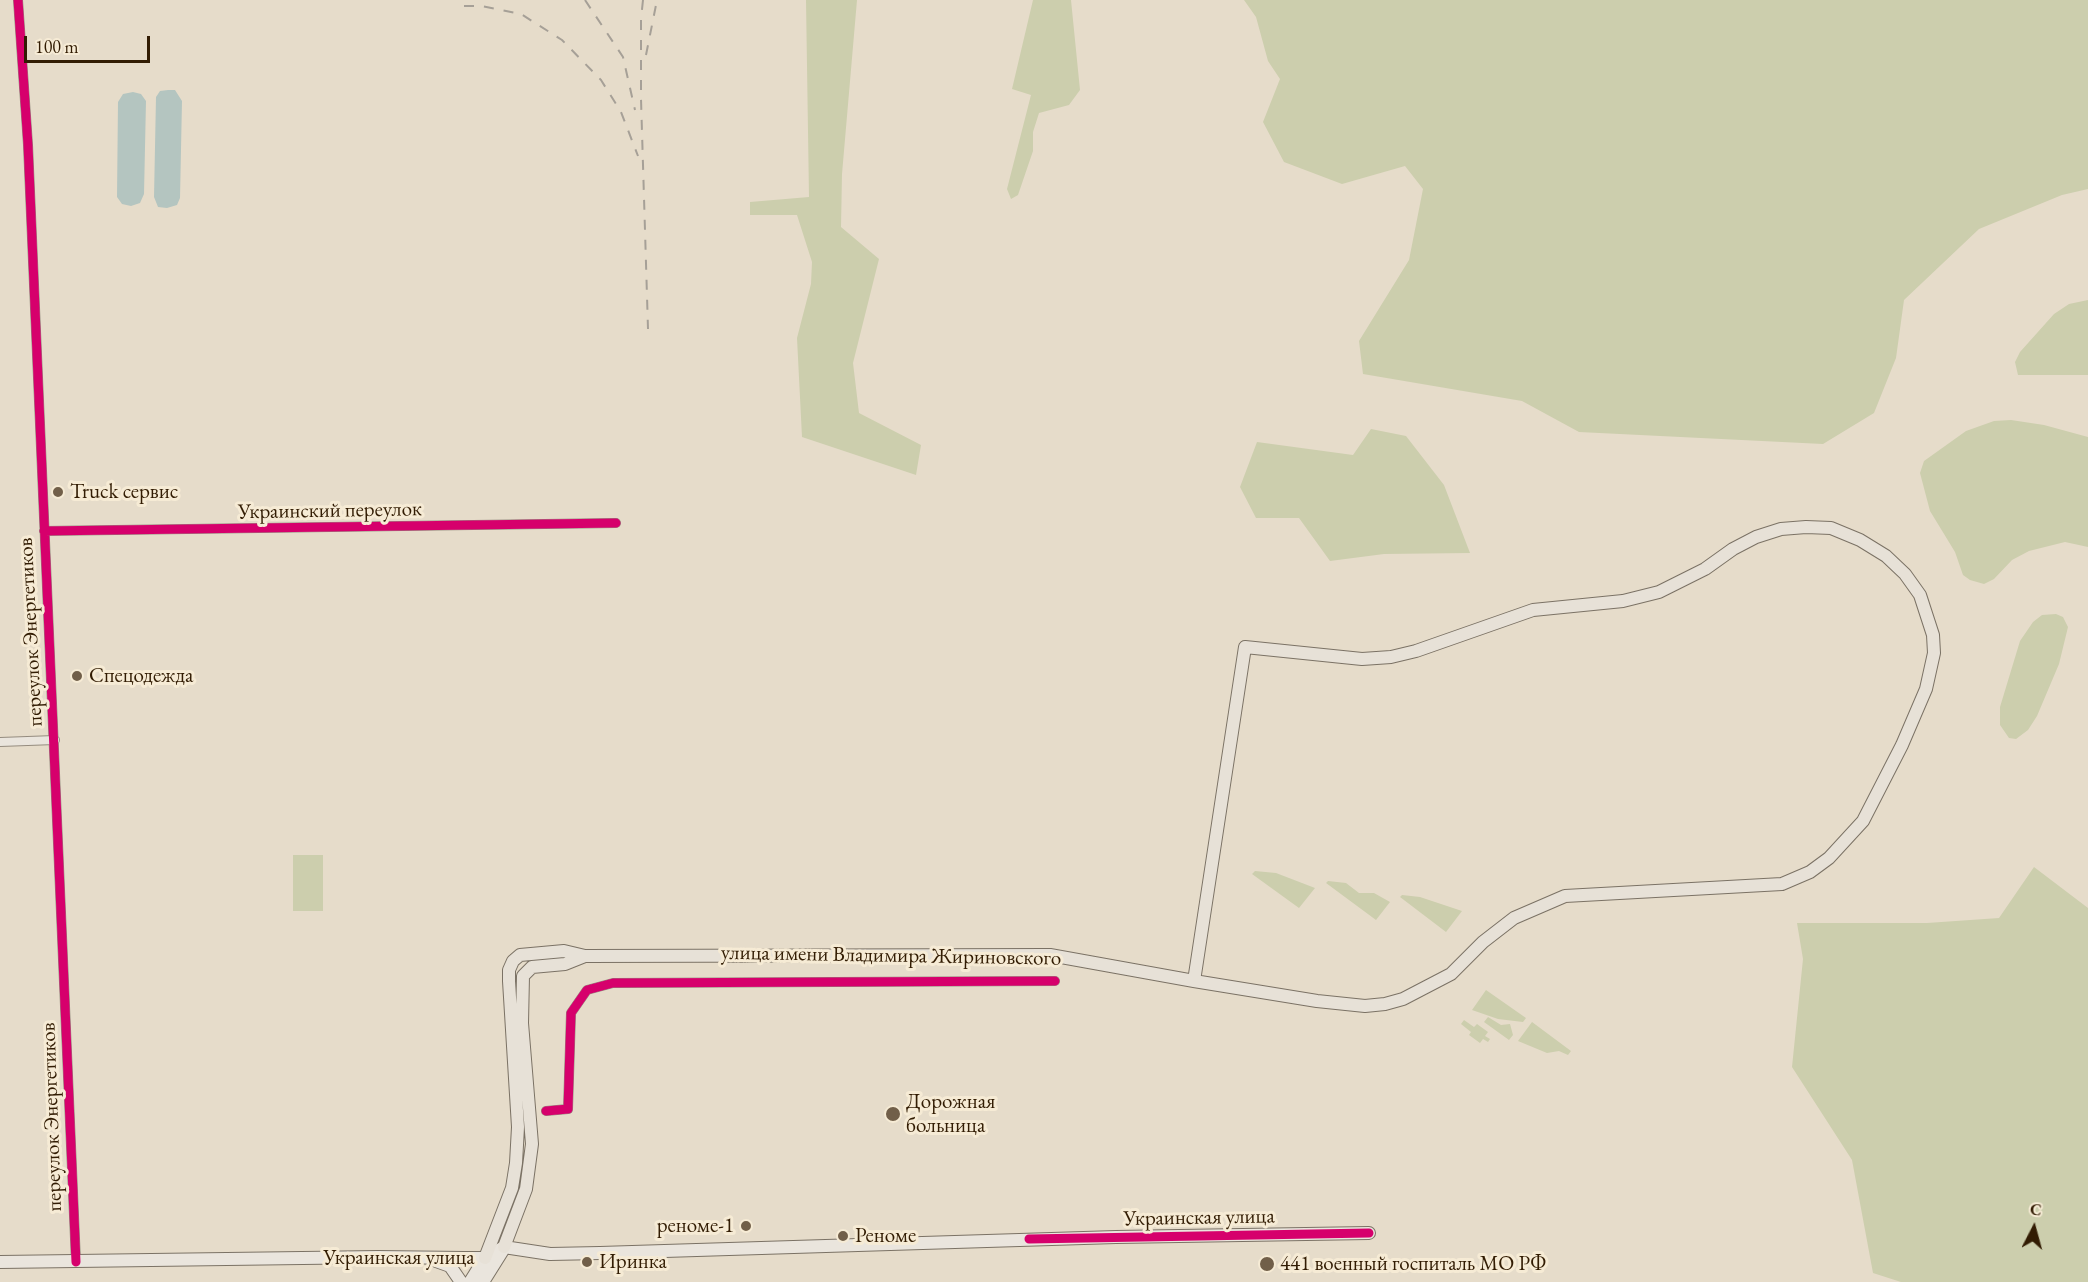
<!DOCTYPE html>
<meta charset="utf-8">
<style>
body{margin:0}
#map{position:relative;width:2088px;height:1282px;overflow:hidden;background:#e6dcca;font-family:"EB Garamond",serif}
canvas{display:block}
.north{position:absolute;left:2004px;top:1198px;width:60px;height:60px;-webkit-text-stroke:4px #f6ebd5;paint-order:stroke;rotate:6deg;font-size:16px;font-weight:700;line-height:24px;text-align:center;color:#321c03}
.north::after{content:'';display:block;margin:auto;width:21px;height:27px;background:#321c03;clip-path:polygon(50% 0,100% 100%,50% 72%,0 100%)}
.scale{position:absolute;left:24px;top:36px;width:126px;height:27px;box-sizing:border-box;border:3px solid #321c03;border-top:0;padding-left:8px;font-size:18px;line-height:21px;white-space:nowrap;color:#321c03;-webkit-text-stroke:4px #f6ebd5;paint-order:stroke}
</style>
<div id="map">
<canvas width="2088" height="1282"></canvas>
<div class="north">С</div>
<div class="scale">100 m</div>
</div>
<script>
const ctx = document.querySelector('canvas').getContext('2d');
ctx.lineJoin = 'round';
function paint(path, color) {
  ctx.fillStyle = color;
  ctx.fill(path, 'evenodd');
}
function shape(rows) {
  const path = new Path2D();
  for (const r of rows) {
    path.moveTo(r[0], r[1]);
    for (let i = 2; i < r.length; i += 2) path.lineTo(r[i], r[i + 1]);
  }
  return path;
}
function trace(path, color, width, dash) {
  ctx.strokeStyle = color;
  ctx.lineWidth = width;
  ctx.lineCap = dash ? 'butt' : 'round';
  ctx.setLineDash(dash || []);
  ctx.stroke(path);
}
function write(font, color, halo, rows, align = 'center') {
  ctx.font = font + ' "EB Garamond",serif';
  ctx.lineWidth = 6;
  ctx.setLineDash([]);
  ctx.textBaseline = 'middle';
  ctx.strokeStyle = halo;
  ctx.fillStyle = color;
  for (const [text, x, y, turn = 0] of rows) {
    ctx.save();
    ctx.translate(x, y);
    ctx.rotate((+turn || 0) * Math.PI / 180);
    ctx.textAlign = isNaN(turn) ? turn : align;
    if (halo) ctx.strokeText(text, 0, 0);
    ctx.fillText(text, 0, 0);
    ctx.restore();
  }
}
paint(shape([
 [806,0,857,0,842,174,841,227,879,259,853,363,859,413,921,445,916,475,802,437,797,338,811,284,812,262,797,215,750,215,750,202,809,197],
 [1033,0,1071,0,1080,90,1069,105,1039,113,1033,132,1033,151,1018,195,1011,199,1007,189,1031,95,1012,89],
 [1244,0,2088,0,2088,189,2062,195,1979,229,1904,300,1896,358,1874,413,1823,444,1579,432,1522,401,1363,374,1359,341,1409,260,1423,189,1405,166,1342,184,1284,162,1263,122,1280,79,1268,61,1256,17],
 [2088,300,2088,375,2018,375,2015,362,2020,352,2054,314,2069,304],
 [2011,420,2044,425,2088,437,2088,547,2065,542,2029,551,2012,560,1994,579,1984,584,1970,580,1963,575,1955,552,1930,511,1920,473,1924,461,1966,431,1994,421],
 [1371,429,1406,436,1444,485,1470,553,1384,554,1330,561,1299,518,1256,518,1240,487,1257,442,1353,455],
 [2056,614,2063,617,2068,627,2059,664,2037,716,2028,730,2016,739,2009,738,2000,725,2000,707,2020,641,2033,622,2042,615],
 [293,855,323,855,323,911,293,911],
 [2034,867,2088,908,2088,1282,1901,1282,1873,1273,1852,1160,1792,1067,1803,959,1797,923,1927,923,1999,918],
 [1255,871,1276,873,1315,888,1299,908,1252,874],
 [1328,881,1346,883,1359,893,1374,893,1390,902,1376,920,1326,883],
 [1402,895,1420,897,1462,911,1446,932,1400,897],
 [1486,990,1526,1018,1523,1022,1498,1019,1472,1010],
 [1488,1017,1501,1025,1510,1024,1513,1035,1509,1040,1484,1022],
 [1464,1020,1474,1027,1477,1024,1488,1032,1485,1036,1490,1039,1488,1042,1483,1039,1480,1043,1469,1035,1471,1032,1461,1024],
 [1532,1022,1571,1051,1568,1055,1559,1051,1547,1053,1518,1041]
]), '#cccead');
paint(shape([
 [168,90,175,90,182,101,180,198,177,205,167,208,158,207,154,197,156,97,160,91],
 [133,92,141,94,146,101,144,194,140,203,131,206,122,204,117,197,118,102,123,94]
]), '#b4c5c0');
const street = shape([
 [18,0,28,145,76,1262],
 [44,531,616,523],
 [0,742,55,740],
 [546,1111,568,1109,571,1013,587,990,613,983,1055,981]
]);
const secondary = shape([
 [436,1261,450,1266,461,1282],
 [0,1262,378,1257,464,1258,485,1258,504,1247,550,1254,600,1253,1116,1237,1369,1233],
 [470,1282,485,1258],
 [483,1282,503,1250]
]);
const primary = shape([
 [504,1247,526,1189,532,1144,522,1023,523,976,532,967,565,964,585,956],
 [485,1258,512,1188,516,1163,518,1127,509,981,509,970,513,961,520,955,564,951,585,956,1050,955,1194,981,1317,1001,1365,1006,1385,1004,1403,999,1451,974,1483,942,1514,918,1565,896,1782,884,1810,872,1829,858,1863,821,1902,745,1926,689,1934,653,1933,635,1920,595,1905,574,1886,556,1860,540,1831,528,1806,527,1781,529,1756,537,1733,549,1705,569,1659,592,1623,601,1533,610,1416,651,1391,657,1362,659,1245,647,1194,981]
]);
trace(street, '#958c7f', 10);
trace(secondary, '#7b7265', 14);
trace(primary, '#7b7265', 14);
trace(street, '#eae5dd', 8);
trace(secondary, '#eae5dd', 12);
trace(primary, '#e7e1d7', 12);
trace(shape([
 [585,0,623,57,635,110],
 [643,0,641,19,641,99,648,329],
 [464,6,481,6,521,14,562,40,601,80,621,112,638,156],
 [646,55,657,0]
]), '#a6a097', 2, [10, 10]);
trace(shape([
 [18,0,28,145,76,1262],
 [44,531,616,523],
 [546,1111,568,1109,571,1013,587,990,613,983,1055,981],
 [1029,1239,1369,1233]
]), '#d6006c', 9);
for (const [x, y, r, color] of [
 [58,492,6,"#715f49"],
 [77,676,6,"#715f49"],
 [893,1114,8,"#715f49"],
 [746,1226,6,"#715f49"],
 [843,1236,6,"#715f49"],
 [587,1262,6,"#715f49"],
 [1267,1264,8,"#715f49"]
]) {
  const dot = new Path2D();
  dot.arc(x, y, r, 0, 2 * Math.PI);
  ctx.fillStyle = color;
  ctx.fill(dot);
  trace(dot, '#f6ebd5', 2);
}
write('21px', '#321c03', '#f6ebd5', [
 ["Truck сервис",70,492],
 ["Спецодежда",89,676],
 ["Дорожная",906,1102],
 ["больница",906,1126],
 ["реноме-1",734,1226,"right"],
 ["Реноме",855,1236],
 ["Иринка",599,1262],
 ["441 военный госпиталь МО РФ",1280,1264]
], 'left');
write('21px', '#321c03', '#f6ebd5', [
 ["Украинский переулок",330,511,-1],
 ["переулок Энергетиков",31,632,-93],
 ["улица имени Владимира Жириновского",891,956,1],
 ["переулок Энергетиков",52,1117,-92],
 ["Украинская улица",1199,1218,-1],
 ["Украинская улица",399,1258]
]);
</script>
